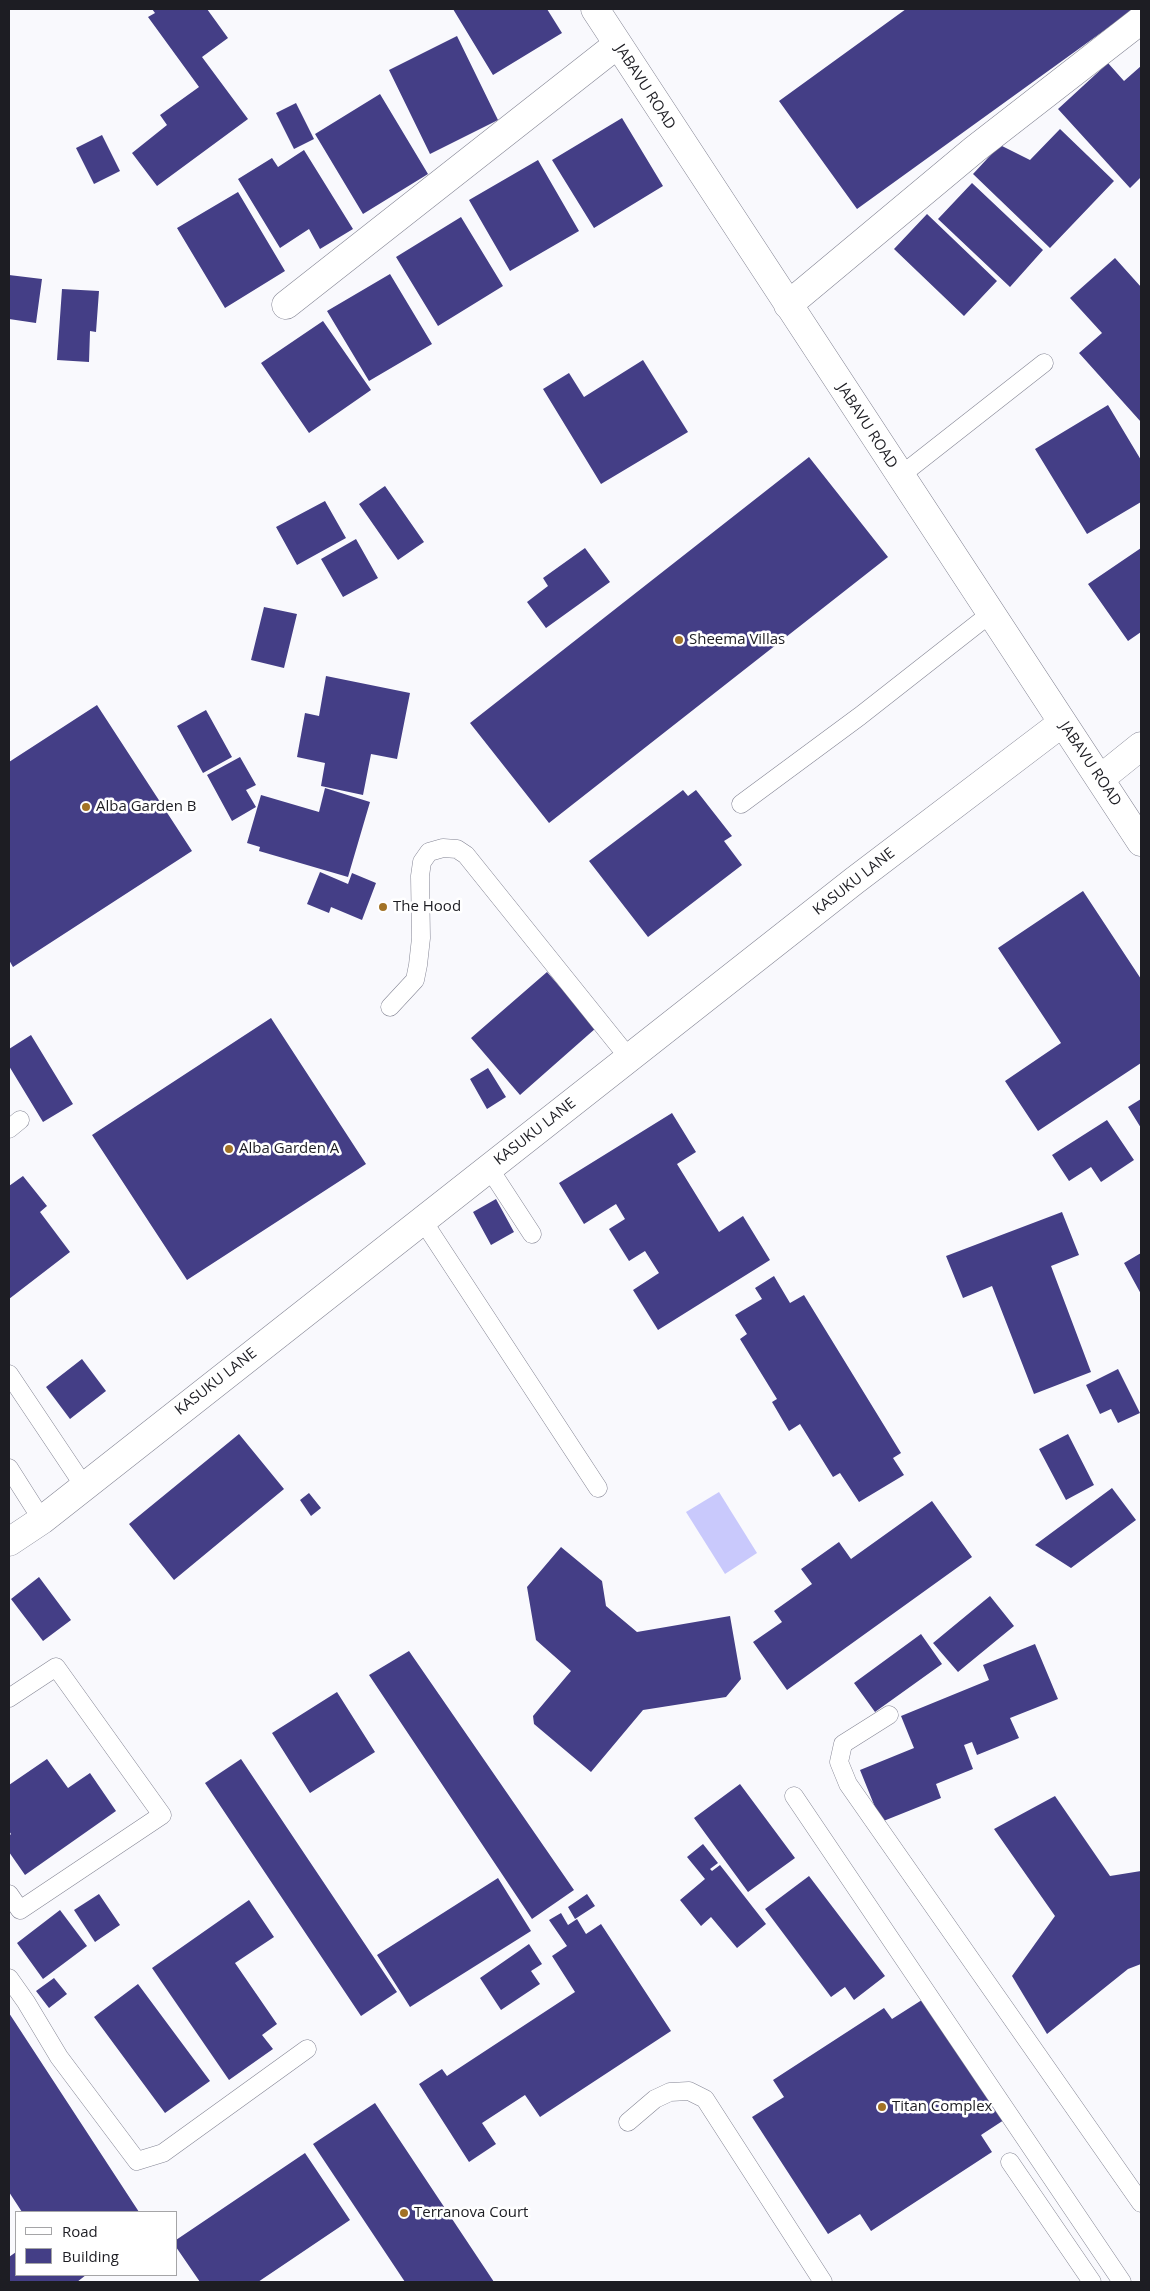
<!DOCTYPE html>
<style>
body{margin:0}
#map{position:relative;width:1150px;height:2291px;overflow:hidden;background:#f9f9fd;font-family:"Open Sans",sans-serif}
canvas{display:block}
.frame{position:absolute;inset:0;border:10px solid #1d1d23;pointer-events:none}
.legend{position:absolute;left:15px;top:2211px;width:162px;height:65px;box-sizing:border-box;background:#fff;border:1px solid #a5a5a7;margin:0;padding:6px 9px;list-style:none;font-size:15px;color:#1d1d23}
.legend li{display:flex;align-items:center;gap:10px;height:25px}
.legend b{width:25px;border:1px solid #a5a5a7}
</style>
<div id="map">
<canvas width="1150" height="2291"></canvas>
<div class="frame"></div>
<ul class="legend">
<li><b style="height:6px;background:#fff"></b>Road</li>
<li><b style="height:14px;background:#443e86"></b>Building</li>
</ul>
</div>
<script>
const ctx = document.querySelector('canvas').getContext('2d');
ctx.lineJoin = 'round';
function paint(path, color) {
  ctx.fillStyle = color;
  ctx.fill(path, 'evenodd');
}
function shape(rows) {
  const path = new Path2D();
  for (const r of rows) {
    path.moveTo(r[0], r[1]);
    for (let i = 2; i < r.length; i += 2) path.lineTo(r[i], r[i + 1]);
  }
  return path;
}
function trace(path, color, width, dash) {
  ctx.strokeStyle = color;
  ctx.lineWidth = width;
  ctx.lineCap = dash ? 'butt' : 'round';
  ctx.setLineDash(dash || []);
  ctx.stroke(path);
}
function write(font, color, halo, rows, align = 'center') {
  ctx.font = font + ' "Open Sans",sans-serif';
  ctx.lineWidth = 5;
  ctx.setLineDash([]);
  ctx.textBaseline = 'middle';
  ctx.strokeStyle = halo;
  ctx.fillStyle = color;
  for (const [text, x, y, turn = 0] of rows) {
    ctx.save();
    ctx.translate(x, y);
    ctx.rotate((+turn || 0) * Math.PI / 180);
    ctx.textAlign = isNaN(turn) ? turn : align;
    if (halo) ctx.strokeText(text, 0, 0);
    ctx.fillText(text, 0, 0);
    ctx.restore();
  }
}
paint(shape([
 [719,1492,757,1553,725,1574,686,1512]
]), '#c9c9fc');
paint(shape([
 [152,9,207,9,228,38,202,57,248,119,157,186,132,153,167,125,160,115,199,87,148,17,155,13],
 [453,9,547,9,562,33,493,75],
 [906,9,1134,9,857,209,779,101],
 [457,36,498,120,430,154,389,70],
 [1108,63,1124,81,1141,66,1141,177,1130,188,1058,109],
 [380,94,428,174,363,214,315,134],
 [296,103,314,139,294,149,276,113],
 [622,118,663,186,594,228,552,160],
 [1060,129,1114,181,1050,248,973,174,1000,145,1030,160],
 [102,135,120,171,94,184,76,148],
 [304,150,353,229,320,249,309,229,280,248,238,179,272,158,278,167],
 [538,160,579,231,510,271,469,200],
 [972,183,1043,250,1010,287,938,219],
 [238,192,285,271,225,308,177,228],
 [927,214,997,281,964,316,894,249],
 [461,217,503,286,438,326,396,257],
 [1115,258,1141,287,1141,422,1079,353,1102,333,1070,298],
 [390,274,432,344,369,381,327,311],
 [9,275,42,279,36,323,9,319],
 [62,289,99,291,96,332,90,331,89,362,57,360],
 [323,321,371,390,309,433,261,363],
 [643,360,688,432,601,484,543,389,569,373,584,397],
 [1108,405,1141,460,1141,502,1087,534,1035,449],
 [809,457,888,557,549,823,470,723],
 [385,486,424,542,398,560,359,504],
 [325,501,346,538,297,565,276,527],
 [356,539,378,578,343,597,321,559],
 [585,548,610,582,546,628,527,602,548,586,543,578],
 [1141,548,1141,632,1128,641,1088,584],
 [264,607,297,614,284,668,251,660],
 [326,676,410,693,397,759,371,754,363,795,321,786,325,763,297,757,305,713,319,716],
 [97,705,192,851,13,967,9,960,9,762],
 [206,710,232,757,203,773,177,726],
 [240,757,256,785,246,790,256,807,232,821,207,775],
 [325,788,370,802,348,877,259,851,260,847,247,843,261,795,319,812],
 [683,790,688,796,696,790,732,836,724,841,742,865,648,937,589,861],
 [320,872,348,884,352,873,376,883,362,920,331,907,329,913,307,904],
 [1083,891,1141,979,1141,1063,1038,1131,1005,1081,1061,1043,998,948],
 [547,972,596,1028,520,1095,471,1038],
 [271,1018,366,1164,187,1280,92,1135],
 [31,1035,73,1104,43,1122,9,1066,9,1049],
 [488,1068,506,1097,487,1109,470,1079],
 [1141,1099,1141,1128,1128,1107],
 [672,1113,696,1152,677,1164,719,1232,743,1216,770,1260,658,1330,633,1290,659,1273,645,1251,629,1261,609,1229,625,1219,616,1204,584,1224,559,1183],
 [1107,1120,1134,1160,1101,1182,1091,1167,1069,1181,1052,1155],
 [23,1176,47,1206,40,1212,70,1252,9,1299,9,1186],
 [496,1199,514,1232,491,1245,473,1212],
 [1062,1212,1079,1255,1051,1266,1091,1372,1034,1394,992,1286,963,1298,946,1256],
 [1141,1253,1141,1294,1124,1263],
 [774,1276,790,1303,804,1295,901,1453,893,1458,904,1475,859,1502,840,1473,833,1477,800,1424,789,1431,772,1402,777,1399,740,1339,747,1334,735,1315,762,1299,755,1288],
 [82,1359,106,1391,70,1419,46,1387],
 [1118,1369,1140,1413,1118,1423,1111,1409,1100,1414,1086,1385],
 [239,1434,284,1489,174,1580,129,1524],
 [1068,1434,1094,1485,1066,1500,1039,1449],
 [1112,1488,1136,1520,1071,1568,1035,1545],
 [309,1493,321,1508,311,1516,300,1500],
 [932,1501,972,1557,787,1690,753,1642,782,1622,774,1611,812,1584,801,1569,839,1542,851,1559],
 [561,1547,602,1581,606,1606,637,1632,730,1616,741,1679,726,1697,643,1710,591,1772,534,1724,533,1716,571,1671,536,1640,527,1587],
 [39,1577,71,1620,43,1641,11,1599],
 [990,1596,1014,1626,958,1672,933,1643],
 [921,1634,942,1664,875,1712,854,1683],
 [1035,1644,1058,1699,1010,1718,1019,1738,977,1755,972,1742,964,1745,973,1769,936,1784,941,1798,881,1822,860,1770,914,1748,901,1716,989,1680,983,1665],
 [409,1651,574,1890,532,1919,369,1675],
 [337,1692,375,1752,310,1793,272,1733],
 [47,1759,68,1788,90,1773,116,1811,25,1875,9,1852,9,1836,11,1834,9,1831,9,1785],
 [241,1759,397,1992,361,2016,205,1783],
 [740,1784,795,1858,748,1892,694,1818],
 [1055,1796,1110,1876,1141,1871,1141,1964,1128,1969,1047,2034,1012,1976,1055,1916,994,1829],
 [703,1844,718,1863,710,1869,712,1871,720,1865,766,1924,737,1948,711,1917,701,1926,680,1900,705,1879,687,1857],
 [809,1876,885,1976,854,2000,845,1987,831,1997,765,1909],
 [498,1878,531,1931,410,2007,377,1955],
 [99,1894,120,1925,95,1942,74,1910],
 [587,1894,595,1906,575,1919,568,1907],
 [249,1900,274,1937,235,1963,277,2024,262,2035,273,2049,229,2080,152,1968],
 [60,1910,87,1946,43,1979,17,1943],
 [561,1913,568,1925,577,1919,586,1934,601,1924,671,2031,540,2117,525,2095,482,2123,496,2144,469,2162,419,2084,442,2069,447,2076,575,1992,552,1956,567,1946,549,1920],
 [529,1944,542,1964,531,1971,540,1984,501,2010,480,1978],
 [54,1978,67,1994,49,2008,36,1991],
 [138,1984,210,2081,165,2113,94,2017],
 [925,1998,1004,2120,981,2135,992,2152,871,2231,860,2214,828,2234,752,2117,784,2097,773,2080,884,2008,892,2019],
 [9,2013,139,2212,22,2212,9,2192],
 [375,2103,494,2282,405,2282,313,2144],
 [305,2153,350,2220,258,2282,200,2282,176,2247,176,2240],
 [16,2252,16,2275,86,2275,77,2282,9,2282,9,2257]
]), '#443e86');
const service = shape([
 [900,476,1044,363],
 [741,804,860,716,990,614],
 [390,1007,415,980,418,965,421,938,420,876,422,862,429,852,443,848,457,849,466,855,629,1058],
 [9,1129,20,1120],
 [489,1168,532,1234],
 [423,1221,598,1488],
 [9,1374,84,1486],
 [9,1468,42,1520],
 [9,1698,56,1667,162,1815,20,1910,9,1894],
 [889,1715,843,1744,839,1762,848,1784,1141,2203],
 [794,1796,1122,2282],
 [9,1978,26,2002,59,2057,137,2161,163,2153,307,2049],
 [628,2122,655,2099,670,2092,689,2091,705,2099,823,2282],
 [1010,2162,1092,2282]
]);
const minor = shape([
 [595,9,1141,842],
 [286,305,618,44],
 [788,305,975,149,1141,20],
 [1100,779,1141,746],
 [9,1542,42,1520,854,881,1062,723]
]);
trace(service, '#848594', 19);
trace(minor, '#848594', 29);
trace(service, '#fff', 18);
trace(minor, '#fff', 28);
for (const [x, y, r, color] of [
 [679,640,5,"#a27226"],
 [86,807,5,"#a27226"],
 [383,907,5,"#a27226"],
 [229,1149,5,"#a27226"],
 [882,2107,5,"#a27226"],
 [404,2213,5,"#a27226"]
]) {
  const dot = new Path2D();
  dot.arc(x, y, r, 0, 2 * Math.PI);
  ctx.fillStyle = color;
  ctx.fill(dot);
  trace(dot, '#fff', 2);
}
write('15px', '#1d1d23', '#fff', [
 ["JABAVU ROAD",645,87,57],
 ["JABAVU ROAD",867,426,57],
 ["JABAVU ROAD",1090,764,56],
 ["KASUKU LANE",854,882,-38],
 ["KASUKU LANE",535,1132,-38],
 ["KASUKU LANE",216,1382,-38]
]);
write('15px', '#1d1d23', '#fff', [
 ["Sheema Villas",689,640],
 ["Alba Garden B",96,807],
 ["The Hood",393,907],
 ["Alba Garden A",239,1149],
 ["Titan Complex",892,2107],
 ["Terranova Court",414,2213]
], 'left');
</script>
